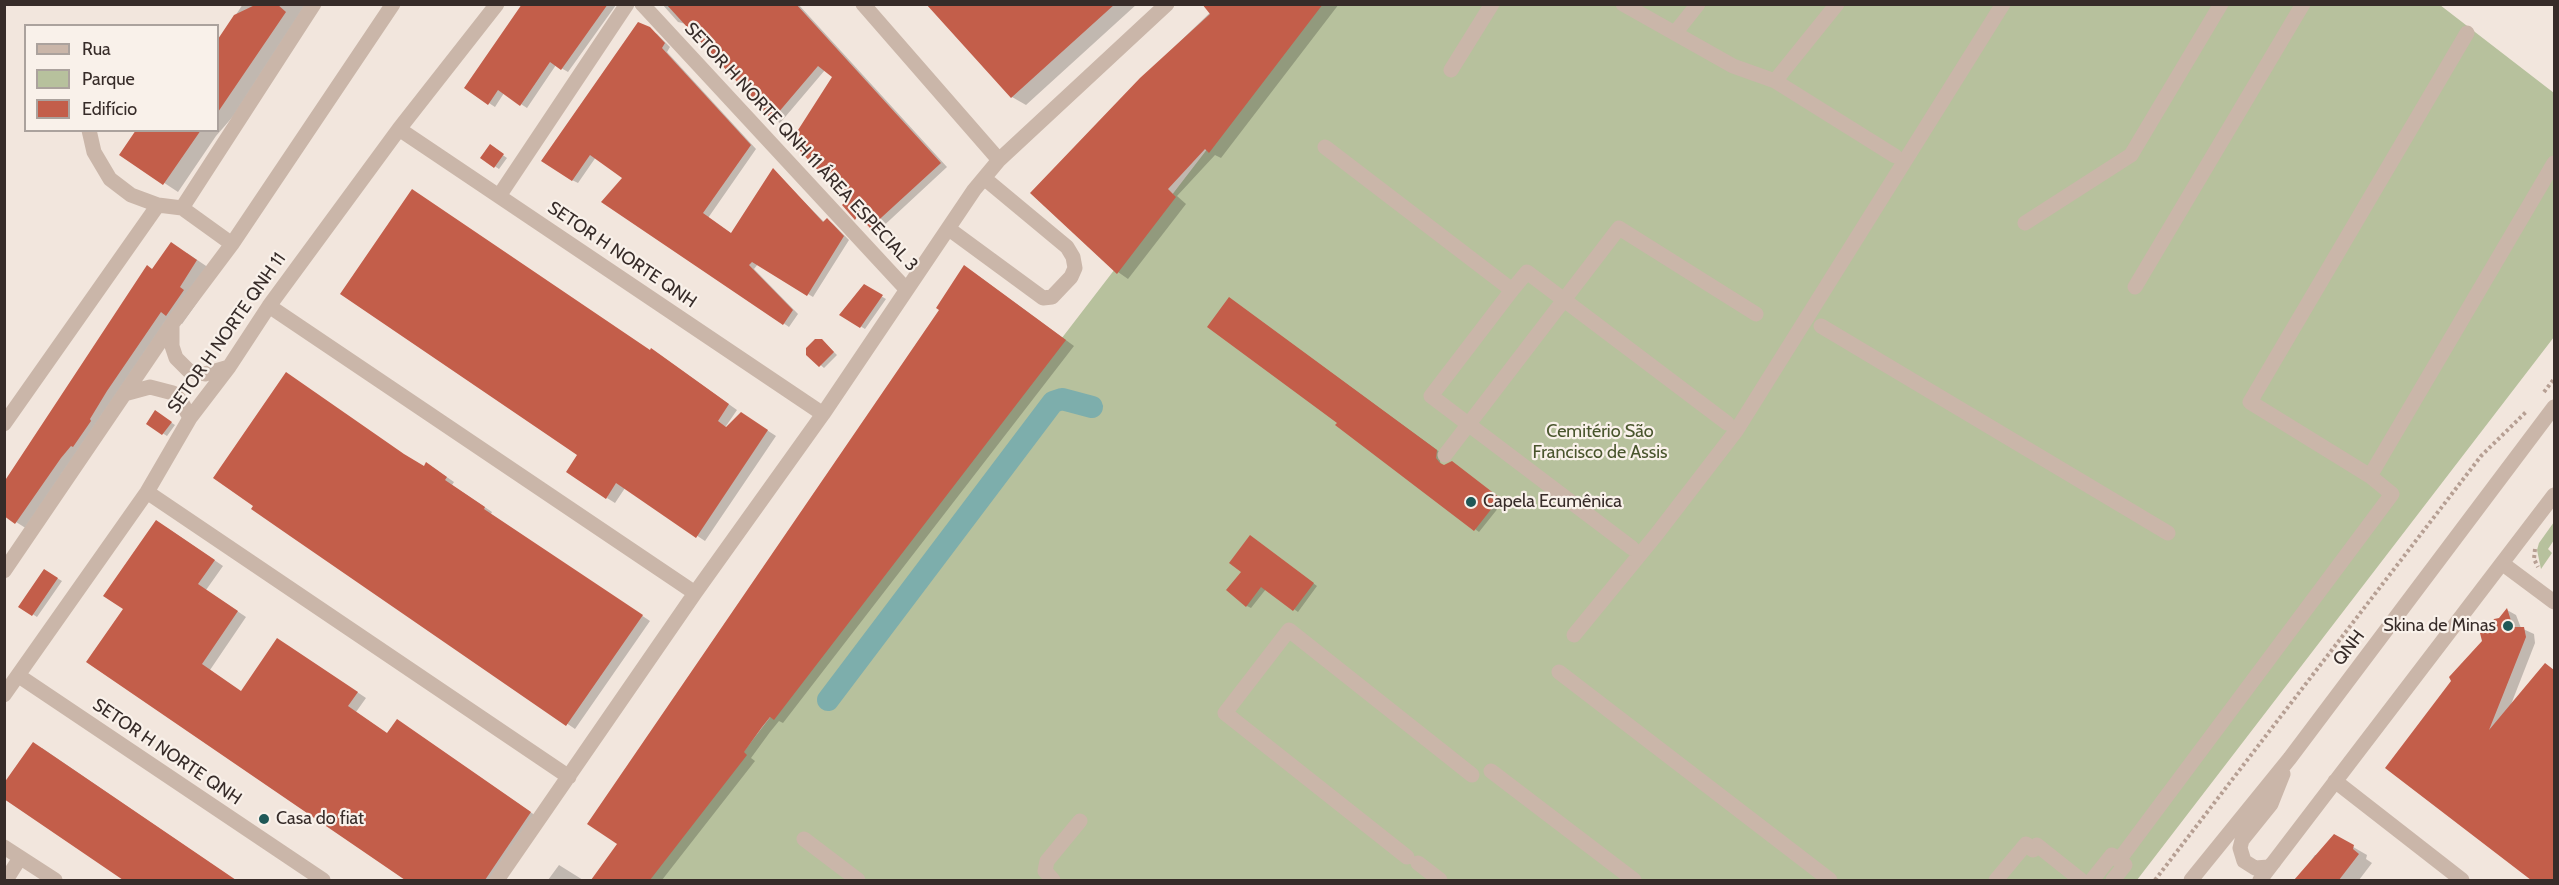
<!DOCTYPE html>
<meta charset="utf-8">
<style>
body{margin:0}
#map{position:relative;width:2559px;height:885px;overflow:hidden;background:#f2e6dd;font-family:Cabin,sans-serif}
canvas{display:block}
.frame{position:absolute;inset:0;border:6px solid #372c29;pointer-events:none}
.legend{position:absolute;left:24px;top:24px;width:195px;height:108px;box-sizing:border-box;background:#f9f1ea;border:2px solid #aba29d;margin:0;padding:8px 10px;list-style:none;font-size:18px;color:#372c29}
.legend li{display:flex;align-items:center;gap:12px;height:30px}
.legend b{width:30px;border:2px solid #aba29d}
</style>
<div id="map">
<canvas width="2559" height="885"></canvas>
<div class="frame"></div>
<ul class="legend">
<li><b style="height:8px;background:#cab6a9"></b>Rua</li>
<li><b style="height:16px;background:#b7c19d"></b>Parque</li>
<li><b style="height:16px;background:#c35e4a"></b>Edifício</li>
</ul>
</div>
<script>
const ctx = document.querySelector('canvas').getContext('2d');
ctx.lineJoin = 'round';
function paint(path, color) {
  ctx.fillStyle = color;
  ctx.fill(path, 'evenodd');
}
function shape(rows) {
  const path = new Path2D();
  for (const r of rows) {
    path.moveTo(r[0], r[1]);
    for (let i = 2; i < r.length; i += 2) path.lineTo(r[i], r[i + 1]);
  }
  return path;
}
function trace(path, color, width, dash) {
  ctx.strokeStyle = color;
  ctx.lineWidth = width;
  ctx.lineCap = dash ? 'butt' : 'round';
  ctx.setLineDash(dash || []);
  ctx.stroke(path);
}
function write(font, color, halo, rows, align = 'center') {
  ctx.font = font + ' Cabin,sans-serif';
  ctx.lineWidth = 4.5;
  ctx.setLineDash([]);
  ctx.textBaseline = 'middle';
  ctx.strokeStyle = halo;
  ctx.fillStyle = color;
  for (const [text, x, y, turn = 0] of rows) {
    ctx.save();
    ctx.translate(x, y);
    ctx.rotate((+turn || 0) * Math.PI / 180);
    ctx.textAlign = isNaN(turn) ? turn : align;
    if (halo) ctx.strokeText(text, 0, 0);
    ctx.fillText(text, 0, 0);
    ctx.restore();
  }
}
paint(shape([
 [1318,5,2440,5,2554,93,2554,337,2137,880,645,880],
 [2554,522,2554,540,2548,549,2552,553,2541,569,2537,550,2539,543]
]), '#b7c19d');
paint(shape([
 [243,4,309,4,236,113,216,136,178,192,122,155,138,130,218,130,218,42],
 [561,4,616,5,568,72,556,65,527,108,504,93,495,107,466,88],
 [662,4,798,4,947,167,878,231,865,220,863,222,844,205,848,202,834,76,825,70,780,123,773,119,686,24,678,22],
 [928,4,1137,4,1026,105,1012,97],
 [1219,4,1339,4,1221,158,1215,155,1177,196,1186,204,1128,279,1118,272,1141,79],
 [638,24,657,34,670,47,667,52,756,149,708,218,732,234,773,170,825,223,828,220,833,224,849,240,813,297,758,264,754,269,798,314,789,327,603,201,625,177,596,157,578,183,572,180],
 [490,146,507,158,499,169,482,158],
 [187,253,212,270,199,300,182,324,177,321,32,532,16,522,152,270],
 [973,272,1074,346,783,723,779,721,770,732,751,758,755,761,662,880,593,880,619,844],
 [864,286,886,299,865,329,842,315],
 [1233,301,1441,453,1440,462,1443,466,1457,466,1503,502,1479,532,1337,425,1339,422],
 [826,344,837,355,824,368,808,354],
 [651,352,660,355,737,410,724,429,750,419,776,436,705,541,625,488,615,503,607,498],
 [155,412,175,425,167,436,148,424],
 [412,461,425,468,435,469,454,482,452,485,492,512,491,514,650,621,575,729,253,509],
 [166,527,223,566,206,590,246,617,210,670,242,693,287,645,366,698,356,712,388,734,406,726,539,818,497,880,407,880,89,662,125,609],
 [1255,540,1317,586,1298,612,1266,589,1251,608,1247,606,1243,571],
 [45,571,62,581,37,617,20,606],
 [2507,610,2516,615,2521,628,2534,634,2535,643,2510,707,2546,665,2554,670,2554,880,2534,880,2387,767],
 [42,748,235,880,126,880,4,797],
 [2334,836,2367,855,2366,859,2372,863,2359,880,2297,880,2315,855,2319,855],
 [559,865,583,880,548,880]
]), '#0003');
trace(shape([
 [828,700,1053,402,1062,399,1092,407]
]), '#7daeac', 22);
paint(shape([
 [257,4,277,4,286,12,218,112,218,39,234,15],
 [522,4,608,4,561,70,550,62,520,106,498,90,488,105,464,88],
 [666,4,796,4,941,163,870,228,858,215,855,220,842,205,846,201,791,141,832,77,818,66,772,120],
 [926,4,1115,4,1011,98],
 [1202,4,1323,4,1209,153,1205,149,1168,189,1176,197,1117,274,1030,193,1140,78,1210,14],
 [638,22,650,27,665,43,662,48,751,145,703,213,731,233,773,168,823,222,827,218,844,236,807,296,752,262,749,265,793,310,783,325,601,202,622,178,590,155,572,181,541,161],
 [136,130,201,130,163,185,119,155],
 [490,144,504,154,494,168,480,158],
 [412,189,650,350,651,348,729,404,718,421,726,427,741,412,768,430,696,538,616,483,606,499,566,472,577,455,340,294],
 [171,242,197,260,180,287,184,290,166,316,161,312,107,391,90,419,91,421,73,447,71,446,61,458,15,524,4,516,4,482,147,265,152,269],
 [964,265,1066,340,774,720,770,717,762,727,744,752,747,755,650,880,591,880,617,844,587,824,939,310,936,308],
 [864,284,883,295,860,328,839,315],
 [1229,297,1437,450,1436,458,1440,463,1444,465,1452,461,1500,498,1474,531,1335,425,1337,423,1207,327],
 [815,339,822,339,834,352,819,367,806,355,806,348],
 [286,372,404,454,424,466,426,462,447,477,445,480,485,507,484,509,643,615,566,726,290,536,251,509,253,506,213,478],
 [155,410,172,422,162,435,146,424],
 [156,520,215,560,198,584,238,611,202,664,241,691,277,638,358,692,348,706,387,733,397,719,531,812,485,880,405,880,86,662,123,609,103,596],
 [1250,535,1314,583,1293,611,1261,587,1246,607,1226,590,1241,572,1229,563],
 [44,569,58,578,32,616,18,607],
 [2507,608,2513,627,2524,627,2526,637,2489,730,2545,663,2554,670,2554,880,2531,880,2385,768,2451,681,2449,677,2482,641,2480,633,2486,633,2494,619,2499,618],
 [33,742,211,863,236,880,123,880,76,848,4,799,4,783],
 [2334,834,2354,845,2353,849,2359,854,2339,880,2294,880]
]), '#c35e4a');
trace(shape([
 [2544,392,2554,379],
 [2535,549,2534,559,2538,567],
 [2155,880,2481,456,2527,411]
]), '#b69f93', 4, [3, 3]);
trace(shape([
 [642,4,906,289],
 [863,4,999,160],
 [1623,4,1733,66,1775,81,1895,156],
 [1675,33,1698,4],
 [1451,70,1492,4],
 [1775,81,1837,4],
 [399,129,823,414],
 [89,130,94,152,110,179,131,195,158,205],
 [1325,147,1512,290,1527,272,1727,423],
 [499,196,627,4],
 [182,208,232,244],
 [2025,223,2131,155,2221,4],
 [949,229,1043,298,1052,297,1071,277,1075,268,1073,257,1067,247,984,178],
 [2135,287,2303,4],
 [1512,290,1431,396,1632,548],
 [269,306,695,593],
 [172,324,172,346,176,358,189,371,205,374,229,367],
 [1821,326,2168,533],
 [128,393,150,387,173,393,181,401,190,418],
 [4,424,158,205,182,208,314,4],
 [1445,455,1619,228,1756,314],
 [2370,476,2554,163],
 [147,492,569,777],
 [2503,564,2554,602],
 [4,571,172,324,232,244,393,4],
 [1574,635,1656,535,1736,431,2003,4],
 [1559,672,1830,880],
 [19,676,323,880],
 [4,695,147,492,190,418,229,367,269,306,399,129,497,4],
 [1491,771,1634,880],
 [2335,781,2462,880],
 [804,839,858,880],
 [4,847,55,880],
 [1407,857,1225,713,1289,630,1472,775],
 [2119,860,2392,494,2370,476,2250,402,2467,33],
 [2274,862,2269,867,2255,868,2244,861,2240,848,2242,840,2271,804,2283,774],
 [1418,863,1440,880],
 [6,880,20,858],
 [497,880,695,593,823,414,974,190,999,160,1167,4],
 [1053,880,1045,871,1047,861,1080,821],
 [1996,880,2026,844,2033,850,2037,845,2081,880],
 [2092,880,2112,855,2125,865,2113,880],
 [2191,880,2290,758,2554,407],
 [2260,880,2554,495]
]), '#cab6a9', 15);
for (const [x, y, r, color] of [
 [1471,502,6,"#1f5857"],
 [2508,626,6,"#1f5857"],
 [264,819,6,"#1f5857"]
]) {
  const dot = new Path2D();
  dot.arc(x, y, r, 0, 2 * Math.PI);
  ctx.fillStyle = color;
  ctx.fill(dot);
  trace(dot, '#f9f1ea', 2);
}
write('18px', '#372c29', '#f9f1ea', [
 ["SETOR H NORTE QNH 11 ÁREA ESPECIAL 3",801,147,47],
 ["SETOR H NORTE QNH",622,255,34],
 ["SETOR H NORTE QNH 11",227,333,-55],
 ["QNH",2349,648,-53],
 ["SETOR H NORTE QNH",167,752,34]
]);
write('18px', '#49552d', '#f9f1ea', [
 ["Cemitério São",1600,432],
 ["Francisco de Assis",1600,453]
]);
write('18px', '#372c29', '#f9f1ea', [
 ["Capela Ecumênica",1483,502],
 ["Skina de Minas",2496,626,"right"],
 ["Casa do fiat",276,819]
], 'left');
</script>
